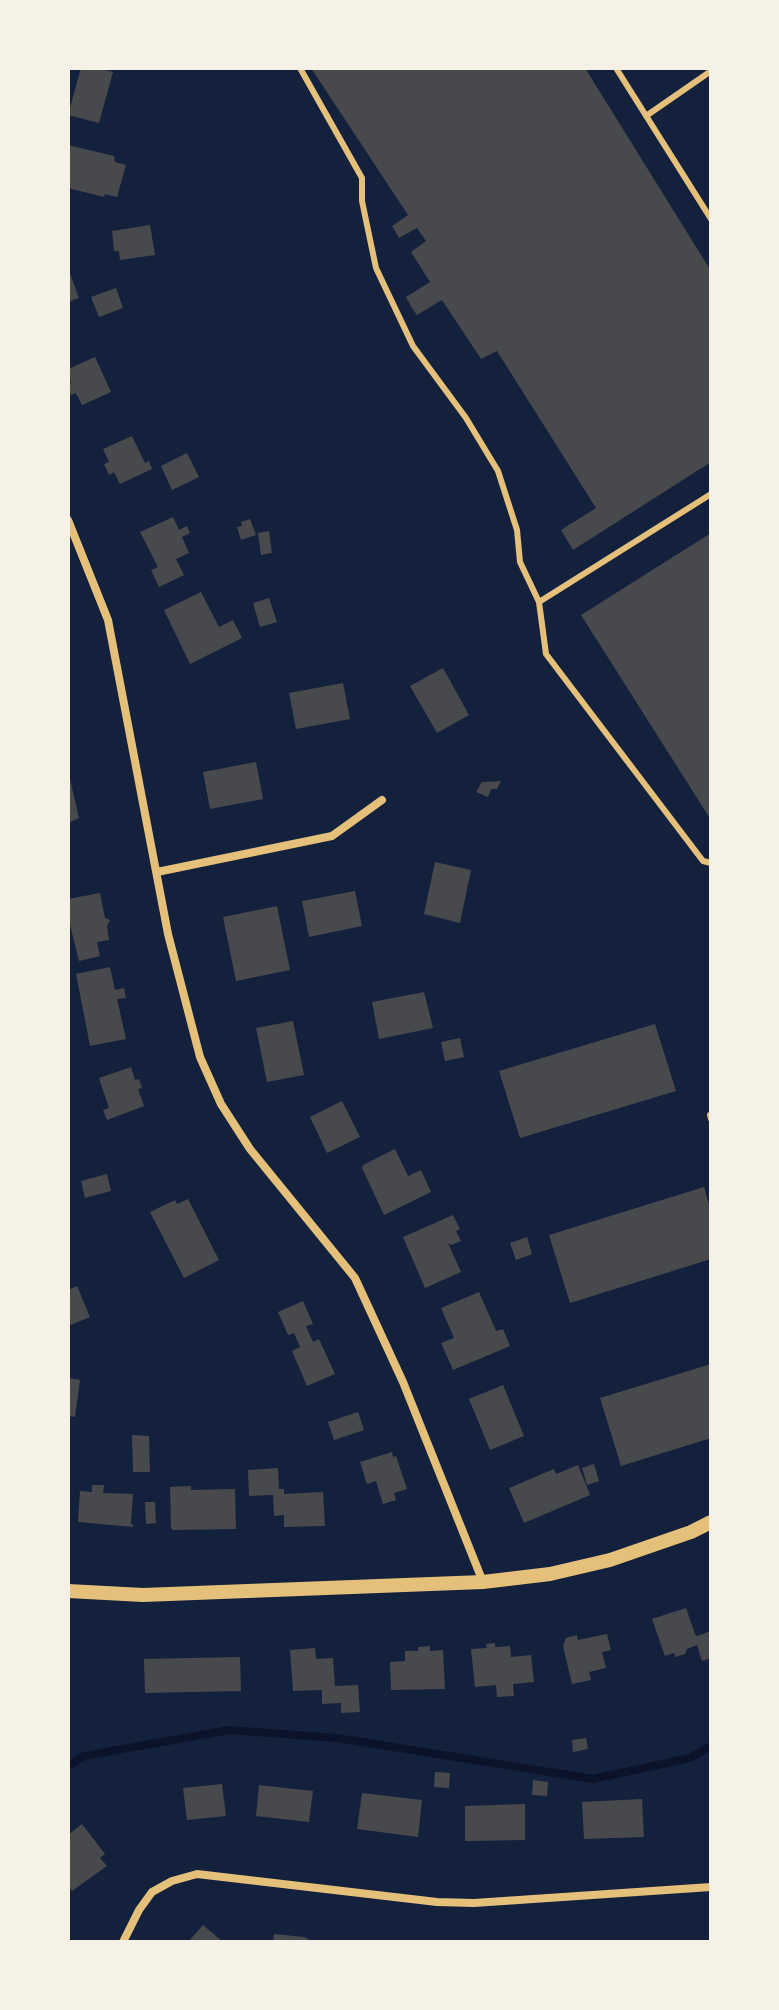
<!DOCTYPE html>
<style>
body{margin:0}
#map{position:relative;width:779px;height:2010px;overflow:hidden;background:#14213d;font-family:"IBM Plex Serif",serif}
canvas{display:block}
.frame{position:absolute;inset:0;border:70px solid #f6f1e7;pointer-events:none}
</style>
<div id="map">
<canvas width="779" height="2010"></canvas>
<div class="frame"></div>
</div>
<script>
const ctx = document.querySelector('canvas').getContext('2d');
ctx.lineJoin = 'round';
function shape(rows) {
  const path = new Path2D();
  for (const r of rows) {
    path.moveTo(r[0], r[1]);
    for (let i = 2; i < r.length; i += 2) path.lineTo(r[i], r[i + 1]);
  }
  return path;
}
function trace(path, color, width, dash) {
  ctx.strokeStyle = color;
  ctx.lineWidth = width;
  ctx.lineCap = dash ? 'butt' : 'round';
  ctx.setLineDash(dash || []);
  ctx.stroke(path);
}
function paint(path, color) {
  ctx.fillStyle = color;
  ctx.fill(path, 'evenodd');
}
trace(shape([
 [68,1766,84,1756,229,1730,337,1738,593,1779,690,1758,711,1746]
]), '#0b132b', 8);
paint(shape([
 [81,68,97,68,113,72,99,123,68,115],
 [311,68,585,68,711,271,711,462,573,550,561,530,596,508,497,351,481,359,442,300,417,315,412,308,406,297,430,282,411,252,426,241,417,228,399,238,392,226,408,215],
 [68,145,114,156,115,162,126,165,117,197,105,194,104,197,68,188],
 [150,225,155,255,120,260,119,251,114,251,112,231],
 [68,268,79,298,68,302],
 [116,288,123,308,99,317,91,297],
 [95,357,111,392,82,405,76,393,71,395,68,387,71,383,68,369],
 [132,436,145,463,149,461,152,469,120,484,114,472,109,475,104,464,109,462,103,449],
 [187,453,199,477,172,490,161,466],
 [173,517,179,530,187,526,190,533,182,537,189,553,176,559,184,575,159,587,151,570,158,567,140,532],
 [250,519,256,535,241,540,237,527,242,526,241,522],
 [269,531,272,553,261,555,258,533],
 [711,533,711,820,581,615],
 [201,592,219,627,233,620,242,638,190,664,164,610],
 [269,598,277,622,260,627,253,603],
 [443,668,469,715,437,733,410,686],
 [343,683,350,719,296,729,289,693],
 [256,762,263,799,210,809,203,772],
 [68,770,79,818,68,823],
 [501,781,497,789,491,789,488,797,476,792,482,782],
 [435,862,471,870,460,923,424,914],
 [355,891,362,926,309,937,302,901],
 [100,893,105,918,110,920,107,926,109,940,97,942,100,956,79,961,68,917,68,899],
 [277,906,290,970,236,981,223,917],
 [110,967,115,990,124,988,126,998,117,999,126,1039,90,1046,76,974],
 [424,992,433,1028,379,1039,372,1002],
 [293,1021,304,1075,267,1082,256,1028],
 [655,1024,676,1091,520,1138,499,1071],
 [460,1038,464,1057,445,1061,441,1042],
 [131,1067,135,1080,139,1079,142,1088,138,1089,144,1106,107,1120,103,1110,109,1108,99,1078],
 [342,1101,360,1137,327,1153,310,1117],
 [395,1149,408,1176,421,1170,431,1192,384,1215,362,1168,363,1165],
 [107,1174,111,1191,85,1198,81,1181],
 [704,1187,711,1211,711,1259,570,1303,549,1235],
 [188,1199,219,1260,184,1278,150,1212,175,1200,177,1204],
 [453,1215,460,1229,456,1231,461,1241,451,1245,448,1243,461,1272,425,1288,403,1237],
 [527,1237,532,1254,516,1260,510,1243],
 [77,1286,90,1317,68,1326,68,1290],
 [479,1292,496,1331,503,1329,510,1346,453,1370,441,1343,454,1338,441,1308],
 [303,1301,313,1324,306,1326,313,1342,319,1339,335,1374,307,1386,292,1351,300,1347,294,1333,288,1335,278,1312],
 [711,1364,711,1438,621,1466,600,1398],
 [68,1378,80,1380,75,1417,68,1416],
 [503,1385,524,1436,490,1450,469,1399],
 [358,1412,364,1430,334,1440,328,1422],
 [132,1435,149,1436,150,1472,133,1472],
 [392,1452,393,1457,396,1456,407,1489,394,1493,396,1500,383,1504,376,1481,367,1484,360,1462],
 [594,1464,599,1481,587,1485,582,1468],
 [578,1465,590,1495,524,1523,509,1488,554,1469,556,1474],
 [278,1468,279,1489,284,1489,284,1494,323,1492,325,1526,284,1527,284,1515,274,1516,273,1495,249,1496,248,1470],
 [92,1485,104,1485,103,1493,133,1494,131,1523,134,1527,78,1522,80,1491,92,1492],
 [191,1486,191,1490,235,1489,236,1529,173,1530,171,1528,170,1487],
 [145,1502,155,1502,156,1523,146,1524],
 [686,1608,695,1634,697,1636,711,1631,711,1658,702,1661,697,1645,687,1649,685,1654,675,1657,674,1653,665,1656,652,1619],
 [607,1634,611,1650,602,1652,606,1668,589,1672,591,1680,572,1684,563,1646,566,1638,577,1635,578,1640],
 [495,1643,495,1647,510,1646,511,1657,531,1655,534,1682,513,1684,514,1696,497,1697,496,1685,475,1687,471,1649,487,1648,486,1644],
 [430,1646,430,1651,443,1650,445,1689,391,1690,390,1662,405,1661,405,1651,418,1651,418,1647],
 [315,1648,316,1659,333,1658,335,1686,358,1685,360,1712,341,1713,341,1703,322,1704,322,1690,293,1691,290,1650],
 [240,1657,241,1691,145,1693,144,1659],
 [586,1738,588,1749,573,1752,572,1740],
 [435,1772,450,1773,449,1788,434,1787],
 [533,1780,548,1782,547,1796,532,1795],
 [222,1784,226,1816,187,1820,183,1788],
 [259,1785,313,1791,309,1822,256,1816],
 [362,1793,422,1800,418,1837,357,1829],
 [642,1799,644,1837,584,1839,582,1802],
 [525,1804,525,1840,465,1841,465,1806],
 [82,1824,105,1854,100,1858,107,1866,72,1891,68,1886,68,1835],
 [203,1925,223,1942,188,1942],
 [274,1934,304,1937,313,1942,273,1942]
]), '#48494c');
trace(shape([
 [300,68,362,178,362,201,376,268,413,346,466,418,498,471,517,530,520,562,539,602],
 [616,68,711,219],
 [646,116,711,71],
 [711,494,539,602,546,654,703,861,711,863],
 [710,1115,711,1119]
]), '#e5c07b', 6);
trace(shape([
 [68,520,108,620,168,934,200,1057,221,1104,250,1149,355,1278,403,1382,483,1582],
 [157,872,332,836,382,800],
 [123,1942,139,1910,152,1892,172,1881,197,1874,437,1902,474,1903,711,1887]
]), '#e5c07b', 8);
trace(shape([
 [68,1591,143,1595,483,1582,550,1574,610,1560,691,1532,711,1522]
]), '#e5c07b', 14);
</script>
